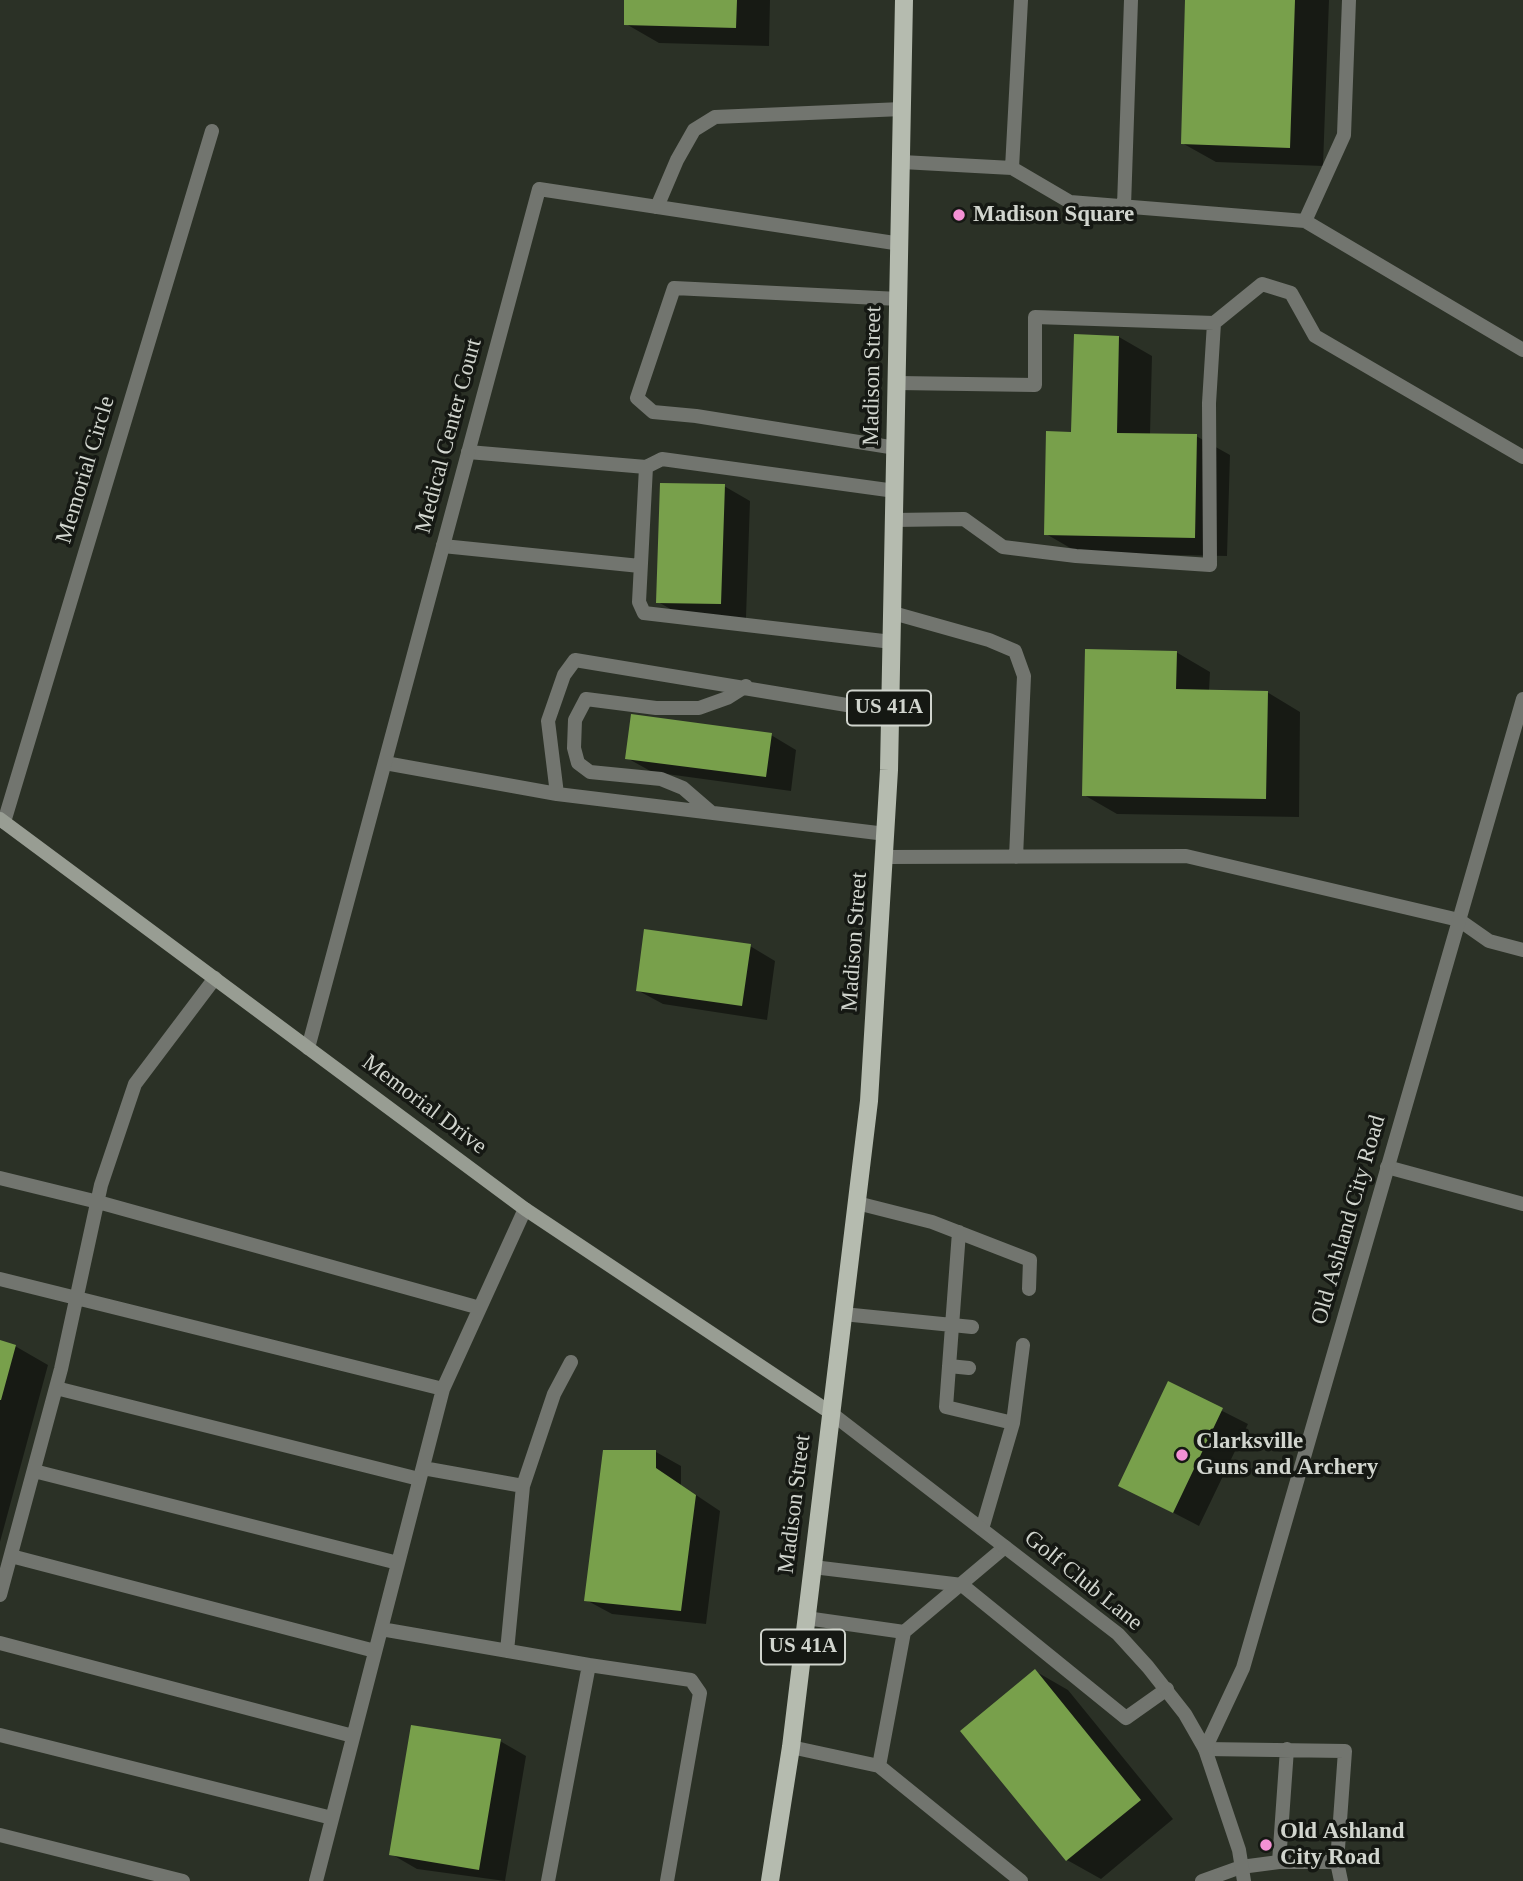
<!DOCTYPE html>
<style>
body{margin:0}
canvas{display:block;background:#2b3126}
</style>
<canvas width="1523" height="1881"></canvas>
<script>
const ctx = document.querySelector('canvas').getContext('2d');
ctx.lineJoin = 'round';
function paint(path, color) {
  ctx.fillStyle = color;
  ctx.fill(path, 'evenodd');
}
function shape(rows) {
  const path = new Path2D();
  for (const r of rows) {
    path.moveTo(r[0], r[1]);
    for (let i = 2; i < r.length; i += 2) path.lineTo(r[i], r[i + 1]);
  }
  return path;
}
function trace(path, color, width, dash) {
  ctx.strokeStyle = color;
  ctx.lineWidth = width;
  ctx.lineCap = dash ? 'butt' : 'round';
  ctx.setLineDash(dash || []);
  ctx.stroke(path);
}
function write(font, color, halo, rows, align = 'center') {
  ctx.font = font + ' "Times New Roman",serif';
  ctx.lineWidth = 7;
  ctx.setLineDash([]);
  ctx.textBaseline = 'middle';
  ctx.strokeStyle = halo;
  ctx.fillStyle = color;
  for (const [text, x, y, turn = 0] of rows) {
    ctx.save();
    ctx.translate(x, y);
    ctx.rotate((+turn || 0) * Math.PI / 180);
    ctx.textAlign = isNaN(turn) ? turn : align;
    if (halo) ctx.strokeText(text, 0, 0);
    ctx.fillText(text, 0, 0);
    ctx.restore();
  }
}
paint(shape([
 [626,0,770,0,769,46,659,43,626,24],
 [1187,0,1329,0,1323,166,1216,162,1182,143],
 [1119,337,1152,356,1150,435,1196,436,1230,455,1227,556,1079,553,1046,534],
 [724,486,750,501,746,618,683,616,658,602],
 [1176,652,1210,672,1209,691,1267,692,1300,712,1299,817,1117,814,1084,795],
 [771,735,796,750,791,791,652,772,627,758],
 [750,946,775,961,767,1020,663,1004,637,990],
 [0,1342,15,1346,48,1365,0,1542],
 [1169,1384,1248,1424,1199,1526,1120,1485],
 [656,1452,681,1466,681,1485,720,1511,706,1624,612,1614,586,1600],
 [1035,1671,1068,1690,1173,1819,1101,1879,1067,1860,962,1731],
 [500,1741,526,1756,505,1881,417,1869,391,1854]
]), '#0007');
paint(shape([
 [624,0,737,0,736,28,624,25],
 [1185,0,1295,0,1290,148,1181,144],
 [1074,334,1119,336,1117,433,1197,434,1195,538,1044,535,1046,431,1071,432],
 [660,483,725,484,721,604,656,603],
 [1085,649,1177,651,1176,689,1268,691,1266,799,1082,796],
 [631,714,772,733,766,777,625,759],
 [644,929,751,944,742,1006,636,991],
 [0,1340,16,1345,1,1400,0,1400],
 [1168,1381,1223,1408,1173,1513,1118,1486],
 [603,1450,656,1450,656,1468,696,1495,681,1611,584,1601],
 [1035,1669,1141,1800,1066,1861,960,1731],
 [411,1725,501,1739,479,1870,389,1855]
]), '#78a04b');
trace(shape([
 [902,162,1012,168,1070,202,1305,221,1523,350],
 [1012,168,1021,0],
 [1124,206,1131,0],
 [657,207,677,160,694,130,715,117,902,109],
 [1305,221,1344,135,1349,0],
 [898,383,1035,385,1035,317,1214,323,1262,284,1291,293,1315,336,1523,457],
 [896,448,696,416,653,412,637,398,674,288,899,299],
 [468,452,646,467],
 [894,520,964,519,1003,547,1076,556,1210,565,1209,403,1214,323],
 [443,546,640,566],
 [893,613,989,640,1015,651,1024,676,1016,857],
 [892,642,644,613,639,602,646,467,662,459,895,491],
 [385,763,557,794],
 [712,813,683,788,661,779,590,772,578,763,574,748,575,720,586,699,656,708,699,708,727,698,746,686],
 [886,834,557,794,548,721,564,675,575,660,889,712],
 [885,857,1186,856,1459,920,1489,941,1523,950],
 [0,1178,98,1202,480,1308],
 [857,1203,932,1222,1030,1260,1029,1289],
 [959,1232,946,1407,1013,1423],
 [0,1279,443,1389],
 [843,1314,972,1327],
 [949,1366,969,1368],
 [56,1388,419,1479],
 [423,1468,523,1486],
 [34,1471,398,1563],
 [982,1529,1013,1423,1023,1345],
 [11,1556,375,1651],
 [813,1567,962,1585,1126,1718,1167,1689],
 [0,1595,61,1369,101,1185,135,1084,215,978],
 [806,1618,904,1632],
 [381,1629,589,1665,548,1881],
 [0,1643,353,1736],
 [507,1651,523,1486,554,1394,571,1362],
 [589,1665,691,1680,700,1693,667,1881],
 [0,1735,332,1818],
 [791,1747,879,1766,1021,1881],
 [1205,1749,1345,1751,1337,1862,1341,1881],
 [879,1766,904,1632,1005,1547],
 [0,1835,183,1881],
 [1279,1862,1287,1749],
 [316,1881,443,1389,525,1209],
 [1202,1881,1241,1867,1279,1862,1337,1862]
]), '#72756f', 14);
trace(shape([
 [4,822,212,131],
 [308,1048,539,189,901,244],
 [1387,1167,1523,1204]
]), '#72756f', 14);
trace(shape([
 [831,1413,1118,1634,1148,1667,1185,1714,1205,1749,1239,1850,1244,1881],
 [1205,1749,1243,1668,1523,699]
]), '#72756f', 14);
trace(shape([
 [0,819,525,1209,831,1413]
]), '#989d93', 14);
trace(shape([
 [770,1881,791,1747,869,1101,889,770,904,0]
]), '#b5bbaf', 18);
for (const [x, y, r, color] of [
 [959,215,7,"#f491d4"],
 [1182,1455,7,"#f491d4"],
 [1266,1845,7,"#f491d4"]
]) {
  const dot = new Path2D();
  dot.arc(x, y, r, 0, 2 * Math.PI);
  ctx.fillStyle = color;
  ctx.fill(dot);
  trace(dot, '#151813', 2.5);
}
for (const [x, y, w] of [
 [889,708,84],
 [803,1647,84]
]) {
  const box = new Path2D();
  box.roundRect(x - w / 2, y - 17.5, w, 35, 5);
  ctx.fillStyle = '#151813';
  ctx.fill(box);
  trace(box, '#d1d5ce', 2);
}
write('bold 21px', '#d1d5ce', null, [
 ["US 41A",889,708],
 ["US 41A",803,1647]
]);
write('bold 23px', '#d1d5ce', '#151813', [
 ["Madison Square",973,215],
 ["Clarksville",1196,1442],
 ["Guns and Archery",1196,1468],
 ["Old Ashland",1280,1832],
 ["City Road",1280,1858]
], 'left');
write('23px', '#d1d5ce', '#151813', [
 ["Madison Street",873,376,-89],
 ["Medical Center Court",449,436,-75],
 ["Memorial Circle",86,470,-73],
 ["Madison Street",855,942,-86],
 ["Memorial Drive",424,1105,37],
 ["Old Ashland City Road",1349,1220,-74],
 ["Madison Street",795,1504,-83],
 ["Golf Club Lane",1083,1581,39]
]);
</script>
